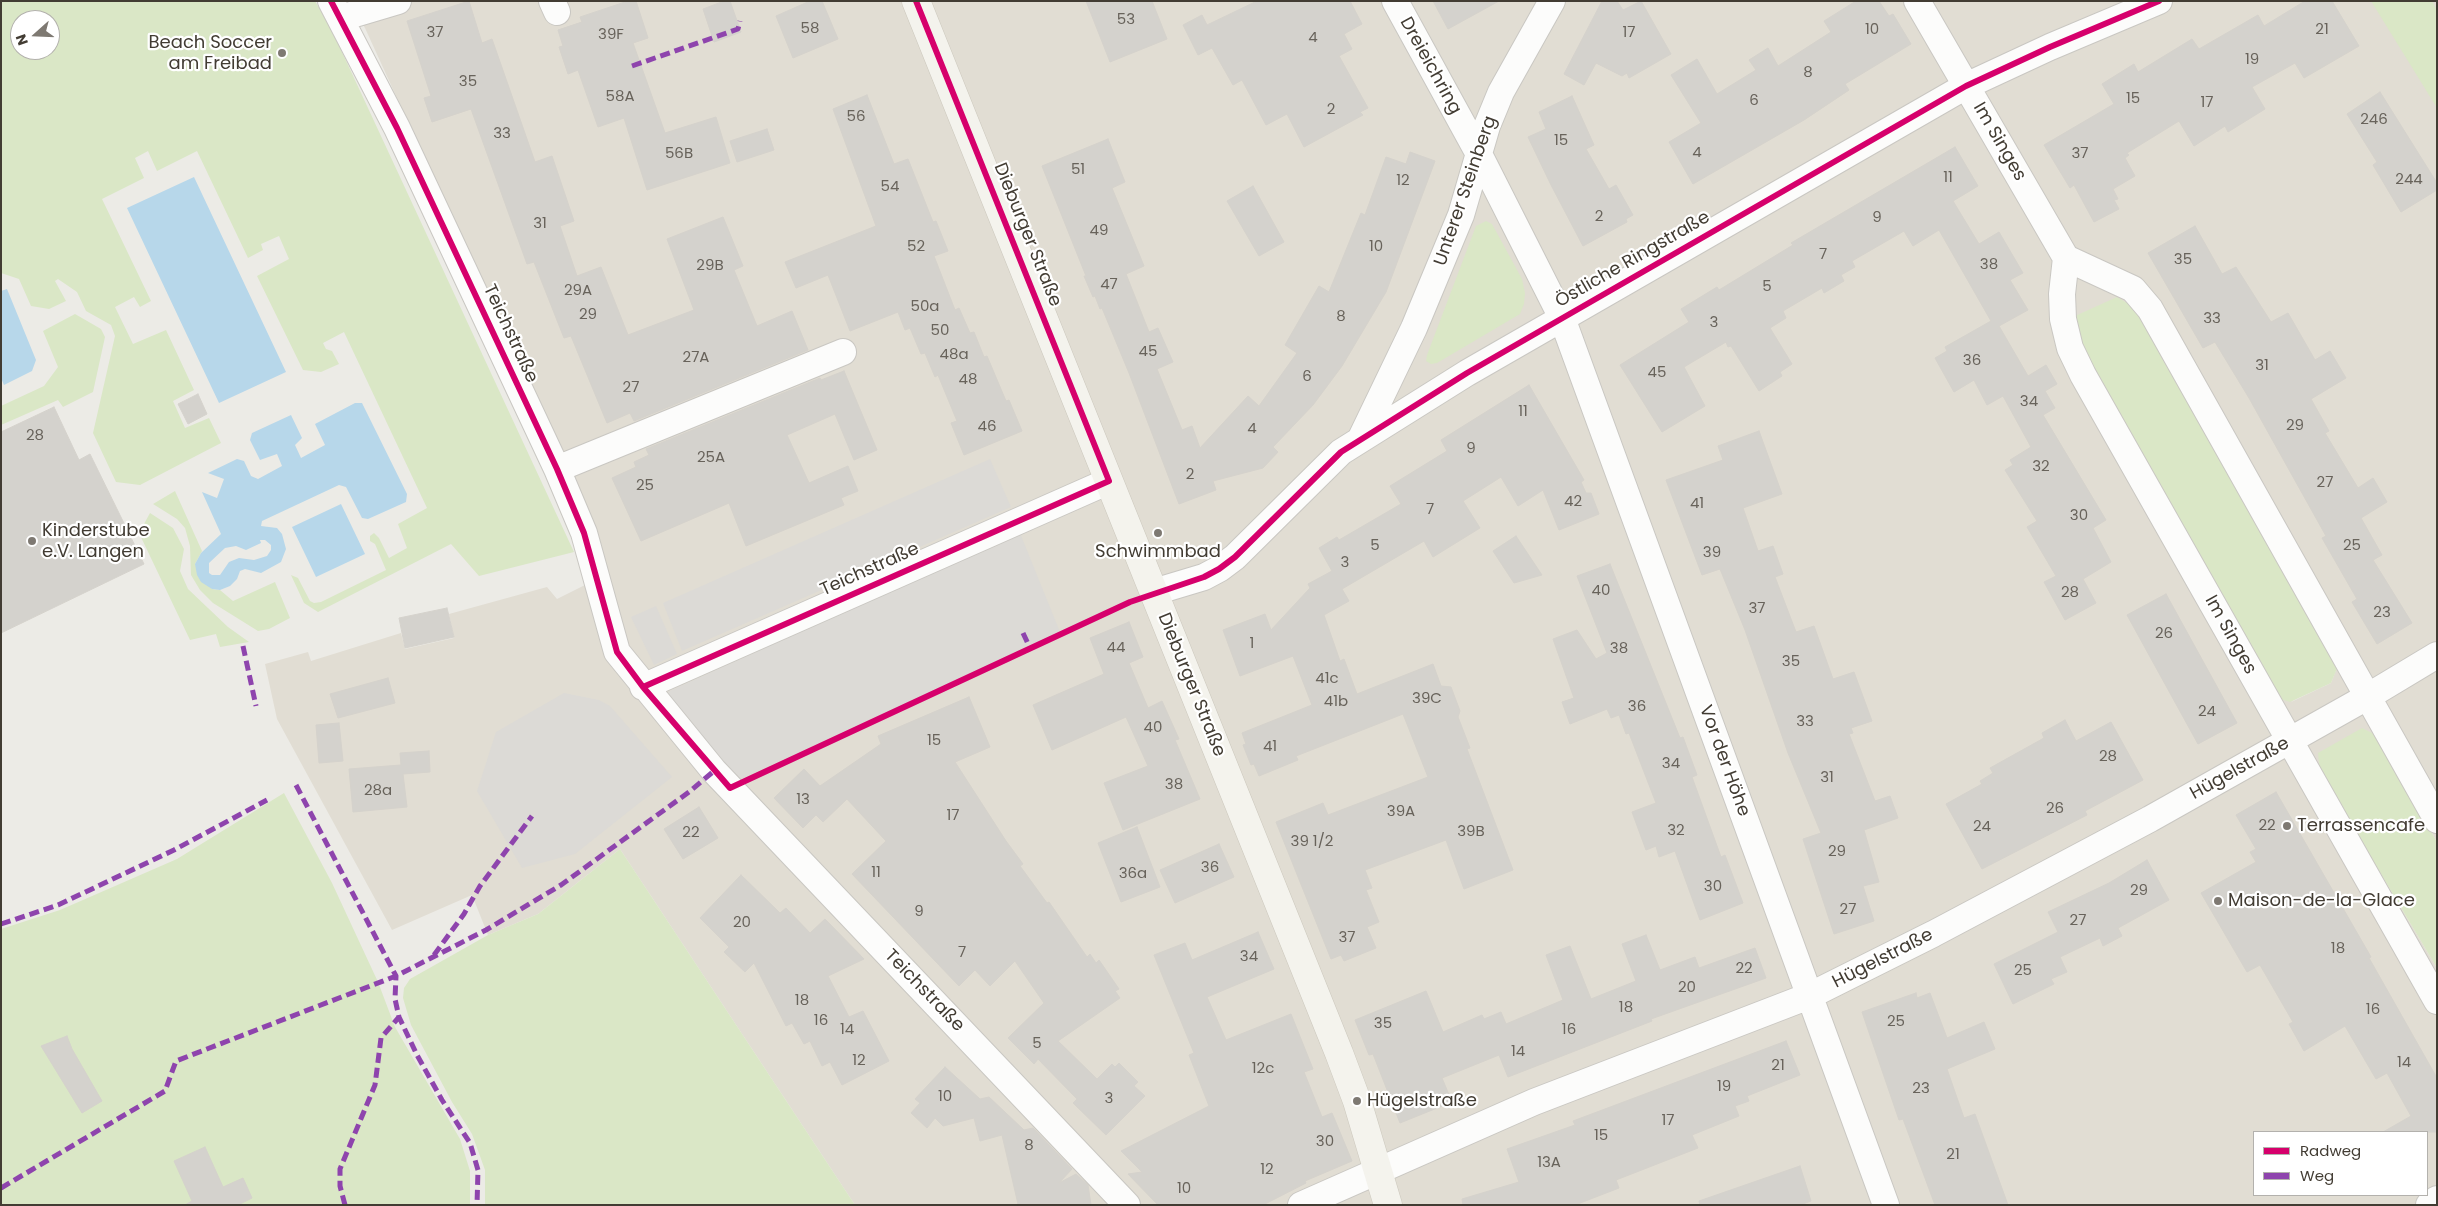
<!DOCTYPE html>
<meta charset="utf-8">
<style>
body{margin:0}
#map{position:relative;width:2438px;height:1206px;overflow:hidden;background:#ecebe6;font-family:Poppins,sans-serif}
canvas{display:block}
.frame{position:absolute;inset:0;border:2px solid #423c33;pointer-events:none}
.legend{position:absolute;left:2253px;top:1131px;width:175px;height:65px;box-sizing:border-box;background:#fff;border:1px solid #b3b1ad;margin:0;padding:6px 9px;list-style:none;font-size:15px;color:#423c33}
.legend li{display:flex;align-items:center;gap:10px;height:25px}
.legend b{width:25px;border:1px solid #b3b1ad}
.north{position:absolute;left:10px;top:10px;width:50px;height:50px;box-sizing:border-box;background:#fff;border:1px solid #b3b1ad;border-radius:50%;rotate:250deg;font-size:14px;font-weight:700;line-height:20px;text-align:center;color:#423c33}
.north::after{content:'';display:block;margin:auto;width:18px;height:22px;background:#7e7972;clip-path:polygon(50% 0,100% 100%,50% 72%,0 100%)}
</style>
<div id="map">
<canvas width="2438" height="1206"></canvas>
<div class="frame"></div>
<ul class="legend">
<li><b style="height:6px;background:#d6006c"></b>Radweg</li>
<li><b style="height:6px;background:#8e44ad"></b>Weg</li>
</ul>
<div class="north">N</div>
</div>
<script>
const ctx = document.querySelector('canvas').getContext('2d');
ctx.lineJoin = 'round';
function paint(path, color) {
  ctx.fillStyle = color;
  ctx.fill(path, 'evenodd');
}
function shape(rows) {
  const path = new Path2D();
  for (const r of rows) {
    path.moveTo(r[0], r[1]);
    for (let i = 2; i < r.length; i += 2) path.lineTo(r[i], r[i + 1]);
  }
  return path;
}
function trace(path, color, width, dash) {
  ctx.strokeStyle = color;
  ctx.lineWidth = width;
  ctx.lineCap = dash ? 'butt' : 'round';
  ctx.setLineDash(dash || []);
  ctx.stroke(path);
}
function write(font, color, halo, rows, align = 'center') {
  ctx.font = font + ' Poppins,sans-serif';
  ctx.lineWidth = 4.5;
  ctx.setLineDash([]);
  ctx.textBaseline = 'middle';
  ctx.strokeStyle = halo;
  ctx.fillStyle = color;
  for (const [text, x, y, turn = 0] of rows) {
    ctx.save();
    ctx.translate(x, y);
    ctx.rotate((+turn || 0) * Math.PI / 180);
    ctx.textAlign = isNaN(turn) ? turn : align;
    if (halo) ctx.strokeText(text, 0, 0);
    ctx.fillText(text, 0, 0);
    ctx.restore();
  }
}
paint(shape([
 [349,1,2437,1,2437,842,2376,735,2320,772,2437,968,2437,1205,855,1205,620,849,538,914,488,935,472,895,392,930,277,719,265,664,308,652,311,661,401,633,405,649,454,638,449,614,547,587,557,599,587,584,608,569,543,418,365,28],
 [2338,665,2331,683,2291,702],
 [2254,1132,2427,1132,2427,1195,2254,1195]
]), '#e1ddd3');
paint(shape([
 [1,1,315,1,329,24,574,552,479,576,451,544,318,612,304,603,291,575,298,578,310,601,314,603,321,602,386,570,375,544,370,541,370,536,374,533,379,538,389,558,407,548,398,524,427,508,344,332,323,343,326,349,332,351,339,364,321,372,303,370,257,276,289,259,279,236,261,244,263,250,248,258,197,151,157,171,148,151,135,158,144,178,102,199,151,301,140,307,134,297,115,307,133,344,166,330,194,390,173,401,185,428,209,418,221,443,140,485,116,482,93,433,115,336,111,325,86,311,77,292,58,279,55,281,66,301,49,309,31,306,19,279,1,273],
 [20,20,50,20,50,50,20,50],
 [2371,1,2432,1,2437,10,2437,108],
 [1486,221,1492,224,1522,279,1525,293,1524,304,1520,314,1437,363,1431,364,1426,361,1427,355,1476,226],
 [2117,297,2137,309,2338,666,2331,683,2290,702,2277,698,2074,337,2075,316],
 [75,314,101,329,105,337,93,392,63,407,58,400,1,425,1,406,44,386,58,367,43,331],
 [175,491,202,551,195,564,212,589,220,590,233,601,275,582,290,618,269,629,258,631,213,603,200,590,191,575,190,546,185,528,177,519,153,504],
 [150,513,173,528,184,549,180,571,188,589,228,627,249,642,220,647,216,634,190,640,139,533],
 [2362,728,2376,735,2437,842,2437,968,2320,772,2318,753],
 [284,793,332,883,378,982,395,1027,460,1139,470,1171,470,1205,1,1205,1,929,60,910,177,859],
 [620,849,855,1205,485,1205,485,1170,472,1134,452,1102,411,1025,403,998,404,988,410,979,488,935,538,914]
]), '#dae7c6');
paint(shape([
 [990,459,1011,507,682,651,663,603],
 [1020,533,1060,632,739,780,663,694],
 [656,606,677,654,654,665,631,617],
 [564,693,599,700,610,706,672,777,575,854,522,868,477,791,496,732]
]), '#dcdad6');
paint(shape([
 [194,177,286,372,219,403,127,208],
 [7,289,36,360,32,371,4,385,1,378,1,291],
 [355,403,362,403,407,494,406,502,368,519,362,518,346,487,339,485,262,521,261,526,277,528,282,534,286,549,281,562,261,573,245,569,240,571,237,579,230,586,220,590,212,589,201,582,197,575,195,564,201,553,221,534,202,492,217,498,224,479,208,473,237,459,244,461,251,476,258,479,282,466,277,454,260,460,250,440,252,433,291,415,302,438,295,445,301,458,325,445,315,424],
 [260,540,265,540,271,545,271,550,267,556,254,560,239,558,229,562,220,575,212,575,209,573,209,563,225,548,236,546,246,550,261,543],
 [341,504,365,554,316,577,292,527]
]), '#b7d7ea');
const building = shape([
 [469,1,482,43,492,39,535,162,552,156,574,221,560,226,577,276,601,267,628,335,694,310,667,239,723,217,743,266,734,270,757,326,792,311,808,350,634,421,630,413,607,423,571,336,564,338,534,262,527,264,471,109,432,122,424,98,431,96,407,21,469,1],
 [628,1,636,1,648,38,633,43,665,133,716,117,730,163,647,190,624,118,598,127,578,70,568,74,559,47,563,46,558,30,582,22,580,17,628,1],
 [724,1,730,1,741,32,714,42,703,9,724,1],
 [810,1,822,1,838,39,793,58,776,16,810,1],
 [1086,1,1152,1,1167,39,1110,62,1086,1],
 [1257,1,1350,1,1362,24,1344,34,1352,49,1339,56,1368,108,1360,112,1363,115,1304,147,1287,114,1266,125,1242,80,1233,85,1212,48,1198,55,1183,25,1202,15,1207,25,1257,1],
 [1433,1,1499,1,1448,29,1433,1],
 [1602,1,1617,1,1623,10,1641,1,1671,54,1629,78,1627,73,1622,76,1596,63,1584,85,1564,74,1602,1],
 [1856,1,1879,1,1889,16,1893,14,1911,44,1845,84,1849,90,1804,120,1693,184,1669,142,1701,123,1671,75,1697,59,1717,94,1756,70,1749,60,1768,48,1778,66,1831,32,1824,21,1856,1],
 [2305,1,2332,1,2359,46,2304,78,2295,63,2252,87,2265,109,2228,132,2225,126,2194,146,2179,121,2127,153,2129,155,2125,158,2135,176,2113,189,2118,199,2114,200,2119,209,2094,222,2074,185,2070,188,2044,145,2114,104,2102,84,2134,64,2138,72,2192,39,2199,49,2258,15,2264,26,2305,1],
 [2380,92,2437,183,2437,190,2401,212,2373,165,2377,162,2347,114,2380,92],
 [867,95,894,164,908,159,933,222,936,221,948,251,934,256,955,310,959,308,970,333,974,332,984,357,987,356,1006,401,1009,400,1022,431,964,455,951,423,957,421,938,375,935,377,925,353,921,354,910,328,905,330,898,312,850,331,828,275,796,288,785,262,876,226,833,109,867,95],
 [1572,96,1594,145,1586,149,1609,189,1616,185,1633,215,1626,219,1627,222,1583,246,1551,185,1528,137,1546,129,1539,112,1572,96],
 [767,129,774,150,737,162,730,141,767,129],
 [1108,139,1125,182,1112,188,1144,266,1126,274,1149,332,1158,328,1173,362,1157,369,1182,430,1192,426,1200,448,1248,396,1259,406,1297,353,1285,345,1319,286,1329,292,1361,213,1365,215,1386,157,1406,164,1410,152,1435,161,1386,292,1342,366,1313,405,1273,447,1278,452,1263,468,1213,481,1216,490,1179,504,1129,373,1102,308,1100,309,1095,296,1093,297,1084,276,1086,276,1042,166,1108,139],
 [1955,147,1978,186,1953,201,1979,244,1999,232,2023,273,2010,280,2028,310,1999,326,2028,376,2046,365,2057,384,2045,391,2055,408,2043,415,2106,520,2093,528,2111,562,2083,579,2096,603,2065,620,2044,582,2056,576,2027,527,2037,521,2005,470,2013,465,2010,460,2031,447,2003,396,1987,405,1974,380,1954,392,1935,358,1947,351,1945,347,1991,321,1939,230,1913,246,1904,231,1852,261,1855,267,1841,275,1844,281,1824,293,1822,288,1783,311,1786,318,1770,328,1792,364,1780,372,1782,376,1759,391,1731,346,1728,347,1726,342,1684,367,1705,406,1662,432,1620,365,1689,322,1681,309,1717,287,1719,290,1793,245,1791,243,1955,147],
 [1253,186,1284,242,1259,256,1227,201,1253,186],
 [2195,226,2222,274,2236,267,2271,322,2288,313,2315,360,2330,351,2346,378,2311,399,2329,431,2325,433,2358,488,2373,478,2387,502,2361,518,2382,555,2373,560,2412,623,2377,644,2352,602,2357,599,2322,538,2326,536,2249,398,2215,342,2203,348,2148,253,2195,226],
 [844,371,877,450,854,460,835,414,787,435,809,483,848,466,858,491,841,498,844,505,746,546,729,503,641,541,612,478,636,467,634,462,649,455,646,449,820,378,821,380,844,371],
 [1529,385,1584,480,1581,482,1586,493,1591,493,1599,514,1559,530,1543,490,1518,506,1501,477,1463,501,1480,528,1433,557,1424,541,1342,589,1349,601,1324,615,1340,661,1344,659,1357,694,1433,664,1441,686,1451,687,1460,711,1458,717,1470,748,1467,749,1513,870,1464,889,1446,840,1365,870,1372,888,1366,890,1379,922,1367,927,1376,948,1344,961,1341,955,1331,959,1276,822,1323,803,1328,815,1428,777,1403,714,1296,756,1298,760,1259,776,1254,764,1251,765,1243,745,1246,744,1242,733,1312,705,1293,656,1240,676,1223,630,1265,614,1271,630,1310,588,1308,584,1332,571,1319,548,1337,537,1339,540,1401,504,1390,486,1447,451,1441,440,1529,385],
 [198,394,207,414,188,424,178,404,198,394],
 [54,407,79,460,90,454,144,564,1,633,1,432,54,407],
 [1759,431,1782,494,1743,508,1758,551,1773,546,1783,574,1775,577,1796,632,1814,626,1833,679,1854,672,1872,721,1851,728,1853,733,1849,734,1875,801,1890,796,1898,818,1864,830,1879,882,1863,886,1874,921,1834,934,1803,839,1821,833,1788,753,1745,630,1720,569,1702,575,1666,480,1723,460,1718,446,1759,431],
 [1516,536,1542,575,1514,583,1493,551,1516,536],
 [1610,564,1680,738,1683,737,1697,775,1692,777,1721,857,1725,855,1743,903,1700,920,1675,851,1659,857,1656,846,1646,850,1632,812,1656,803,1629,733,1626,734,1619,715,1611,718,1607,709,1570,724,1562,702,1574,698,1553,639,1577,630,1596,659,1607,653,1577,576,1610,564],
 [2166,594,2237,723,2198,744,2127,615,2166,594],
 [447,608,454,637,405,648,399,618,447,608],
 [1129,622,1143,657,1129,663,1148,708,1162,701,1179,739,1175,740,1200,799,1123,830,1104,783,1148,766,1126,717,1052,750,1033,705,1104,674,1090,638,1129,622],
 [388,678,395,703,338,718,330,694,388,678],
 [969,697,990,747,955,762,1006,841,1023,864,1020,866,1047,903,1049,902,1087,957,1090,954,1096,963,1099,960,1119,989,1115,991,1120,998,1058,1041,1097,1079,1112,1064,1115,1067,1119,1063,1138,1082,1134,1086,1145,1096,1106,1135,1073,1103,1077,1099,1038,1059,1034,1064,1008,1038,1044,1003,1015,961,990,986,975,970,959,986,852,874,886,841,847,799,823,822,816,815,803,828,774,798,804,769,820,786,881,744,878,736,969,697],
 [2065,720,2076,741,2111,722,2143,780,2085,811,2087,815,1982,869,1946,804,1982,784,1980,781,1993,773,1990,768,2044,738,2042,733,2065,720],
 [339,723,343,761,319,763,316,725,339,723],
 [429,751,430,772,403,774,407,807,353,812,349,769,401,765,400,753,429,751],
 [2276,792,2371,957,2369,958,2437,1078,2437,1132,2383,1132,2411,1116,2387,1073,2376,1079,2345,1026,2304,1051,2289,1024,2293,1022,2260,965,2247,972,2201,893,2256,862,2250,852,2256,849,2236,815,2276,792],
 [699,807,718,838,683,859,664,829,699,807],
 [1137,827,1160,887,1121,902,1098,843,1137,827],
 [1219,844,1234,877,1175,903,1160,870,1219,844],
 [2147,860,2169,900,2118,928,2122,936,2103,946,2100,938,2060,957,2067,972,2051,979,2054,984,2013,1004,1994,964,2058,932,2048,912,2109,883,2147,860],
 [741,875,780,913,786,908,810,933,825,919,864,959,828,976,849,1017,863,1011,889,1061,842,1085,830,1062,822,1066,810,1041,804,1044,792,1023,786,1026,754,963,745,972,724,952,729,947,700,918,741,875],
 [1258,932,1274,969,1207,997,1226,1040,1291,1014,1313,1069,1304,1072,1322,1117,1332,1113,1352,1161,1305,1181,1306,1183,1263,1205,1158,1205,1128,1174,1142,1172,1121,1151,1209,1106,1189,1055,1194,1053,1154,955,1185,943,1192,960,1258,932],
 [1646,935,1660,970,1695,957,1699,968,1755,948,1766,978,1651,1019,1652,1021,1508,1077,1499,1055,1442,1078,1452,1102,1400,1123,1373,1054,1369,1055,1355,1020,1426,991,1443,1032,1482,1015,1484,1019,1501,1012,1506,1024,1563,1000,1546,955,1570,946,1591,999,1636,981,1622,944,1646,935],
 [1916,993,1917,998,1930,993,1947,1038,1984,1022,1995,1049,1947,1069,1964,1118,1975,1114,2008,1205,1935,1205,1903,1119,1899,1120,1862,1012,1916,993],
 [67,1036,72,1049,102,1101,82,1113,41,1046,67,1036],
 [1786,1041,1800,1075,1747,1096,1749,1101,1735,1106,1739,1116,1692,1135,1698,1148,1616,1180,1619,1188,1575,1205,1463,1205,1462,1199,1519,1182,1507,1149,1575,1125,1573,1121,1786,1041],
 [945,1067,980,1099,989,1097,1024,1130,1033,1128,1072,1169,1059,1183,1076,1174,1088,1185,1091,1205,1016,1205,1018,1204,1002,1135,980,1141,974,1118,943,1126,935,1118,927,1128,911,1113,920,1103,915,1099,945,1067],
 [205,1147,223,1187,243,1178,252,1198,238,1205,185,1205,192,1201,174,1161,205,1147],
 [1800,1166,1811,1201,1800,1205,1700,1205,1699,1201,1800,1166]
]);
paint(building, '#d4d2cd');
trace(building, '#d5d2cc', 1);
const street = shape([
 [331,1,397,128,557,469,584,533,617,652,714,771,1127,1205],
 [552,1,557,12],
 [1395,1,1480,156,1562,318,1886,1205],
 [1917,1,2066,258,2133,289,2150,309,2437,820],
 [341,18,398,1],
 [2066,258,2062,294,2063,319,2070,348,2083,375,2437,1001],
 [1361,438,1414,328,1461,215,1487,126,1501,92,1552,1],
 [557,469,843,352],
 [1154,592,1204,577,1219,569,1235,557,1341,452,1467,373,1966,86,2050,47,2159,1],
 [643,687,1109,481],
 [1301,1205,1534,1102,1809,996,1933,934,2150,819,2367,697,2437,655],
 [2429,1205,2437,1199]
]);
const secondary = shape([
 [916,1,1339,1053,1357,1101,1388,1205]
]);
trace(street, '#c9c7c2', 28);
trace(secondary, '#ccc8bd', 29);
trace(street, '#fcfcfb', 26);
trace(secondary, '#f4f3ed', 28);
trace(shape([
 [632,66,738,29,740,21],
 [1023,633,1030,648],
 [243,646,256,706],
 [296,785,396,976,395,999,399,1017,417,1055,442,1100,470,1143,478,1170,477,1205],
 [1,924,58,905,174,850,267,800],
 [434,955,464,914,480,886,532,816],
 [1,1188,165,1091,176,1061,396,976,486,930,561,885,689,792,714,771],
 [345,1205,340,1186,340,1169,375,1085,381,1038,399,1017]
]), '#8e44ad', 5, [10, 5]);
trace(shape([
 [331,1,397,128,557,469,584,533,617,652,643,687,730,788,1130,602,1204,577,1219,569,1235,557,1341,452,1467,373,1966,86,2050,47,2159,1],
 [643,687,1109,481,916,1]
]), '#d6006c', 6);
for (const [x, y, r, color] of [
 [282,53,5,"#7e7972"],
 [1158,533,5,"#7e7972"],
 [32,541,5,"#7e7972"],
 [2287,826,5,"#7e7972"],
 [2218,901,5,"#7e7972"],
 [1357,1101,5,"#7e7972"]
]) {
  const dot = new Path2D();
  dot.arc(x, y, r, 0, 2 * Math.PI);
  ctx.fillStyle = color;
  ctx.fill(dot);
  trace(dot, '#fff', 2);
}
write('15px', '#68635b', null, [
 ["53",1126,20],
 ["58",810,29],
 ["10",1872,30],
 ["21",2322,30],
 ["37",435,33],
 ["17",1629,33],
 ["39F",611,35],
 ["4",1313,38],
 ["19",2252,60],
 ["8",1808,73],
 ["35",468,82],
 ["58A",620,97],
 ["15",2133,99],
 ["6",1754,101],
 ["17",2207,103],
 ["2",1331,110],
 ["56",856,117],
 ["246",2374,120],
 ["33",502,134],
 ["15",1561,141],
 ["4",1697,153],
 ["56B",679,154],
 ["37",2080,154],
 ["51",1078,170],
 ["11",1948,178],
 ["244",2409,180],
 ["12",1403,181],
 ["54",890,187],
 ["2",1599,217],
 ["9",1877,218],
 ["31",540,224],
 ["49",1099,231],
 ["52",916,247],
 ["10",1376,247],
 ["7",1823,255],
 ["35",2183,260],
 ["38",1989,265],
 ["29B",710,266],
 ["47",1109,285],
 ["5",1767,287],
 ["29A",578,291],
 ["50a",925,307],
 ["29",588,315],
 ["8",1341,317],
 ["33",2212,319],
 ["3",1714,323],
 ["50",940,331],
 ["45",1148,352],
 ["48a",954,355],
 ["27A",696,358],
 ["36",1972,361],
 ["31",2262,366],
 ["45",1657,373],
 ["6",1307,377],
 ["48",968,380],
 ["27",631,388],
 ["34",2029,402],
 ["11",1523,412],
 ["29",2295,426],
 ["46",987,427],
 ["4",1252,429],
 ["28",35,436],
 ["9",1471,449],
 ["25A",711,458],
 ["32",2041,467],
 ["2",1190,475],
 ["27",2325,483],
 ["25",645,486],
 ["42",1573,502],
 ["41",1697,504],
 ["7",1430,510],
 ["30",2079,516],
 ["5",1375,546],
 ["25",2352,546],
 ["39",1712,553],
 ["3",1345,563],
 ["40",1601,591],
 ["28",2070,593],
 ["37",1757,609],
 ["23",2382,613],
 ["26",2164,634],
 ["1",1252,644],
 ["44",1116,648],
 ["38",1619,649],
 ["35",1791,662],
 ["41c",1327,679],
 ["39C",1427,699],
 ["41b",1336,702],
 ["36",1637,707],
 ["24",2207,712],
 ["33",1805,722],
 ["40",1153,728],
 ["15",934,741],
 ["41",1270,747],
 ["28",2108,757],
 ["34",1671,764],
 ["31",1827,778],
 ["38",1174,785],
 ["28a",378,791],
 ["13",803,800],
 ["26",2055,809],
 ["39A",1401,812],
 ["17",953,816],
 ["22",2267,826],
 ["24",1982,827],
 ["32",1676,831],
 ["39B",1471,832],
 ["22",691,833],
 ["39 1/2",1312,842],
 ["29",1837,852],
 ["36",1210,868],
 ["11",876,873],
 ["36a",1133,874],
 ["30",1713,887],
 ["29",2139,891],
 ["27",1848,910],
 ["9",919,912],
 ["27",2078,921],
 ["20",742,923],
 ["37",1347,938],
 ["18",2338,949],
 ["7",962,953],
 ["34",1249,957],
 ["22",1744,969],
 ["25",2023,971],
 ["20",1687,988],
 ["18",802,1001],
 ["18",1626,1008],
 ["16",2373,1010],
 ["16",821,1021],
 ["25",1896,1022],
 ["35",1383,1024],
 ["14",847,1030],
 ["16",1569,1030],
 ["5",1037,1044],
 ["14",1518,1052],
 ["12",859,1061],
 ["14",2404,1063],
 ["21",1778,1066],
 ["12c",1263,1069],
 ["19",1724,1087],
 ["23",1921,1089],
 ["10",945,1097],
 ["3",1109,1099],
 ["17",1668,1121],
 ["15",1601,1136],
 ["30",1325,1142],
 ["8",1029,1146],
 ["21",1953,1155],
 ["13A",1549,1163],
 ["12",1267,1170],
 ["10",1184,1189]
]);
write('18px', '#423c33', '#fff', [
 ["Beach Soccer",272,43,"right"],
 ["am Freibad",272,64,"right"],
 ["Kinderstube",42,531],
 ["e.V. Langen",42,552],
 ["Schwimmbad",1158,552,"center"],
 ["Terrassencafe",2297,826],
 ["Maison-de-la-Glace",2228,901],
 ["Hügelstraße",1367,1101]
], 'left');
write('18px', '#423c33', '#fff', [
 ["Dreieichring",1430,66,61],
 ["Im Singes",1999,142,60],
 ["Unterer Steinberg",1466,191,-71],
 ["Dieburger Straße",1027,235,68],
 ["Östliche Ringstraße",1633,260,-30],
 ["Teichstraße",510,334,65],
 ["Teichstraße",870,570,-24],
 ["Im Singes",2230,635,61],
 ["Dieburger Straße",1191,685,68],
 ["Vor der Höhe",1724,761,70],
 ["Hügelstraße",2240,769,-29],
 ["Hügelstraße",1883,959,-27],
 ["Teichstraße",924,991,46]
]);
</script>
